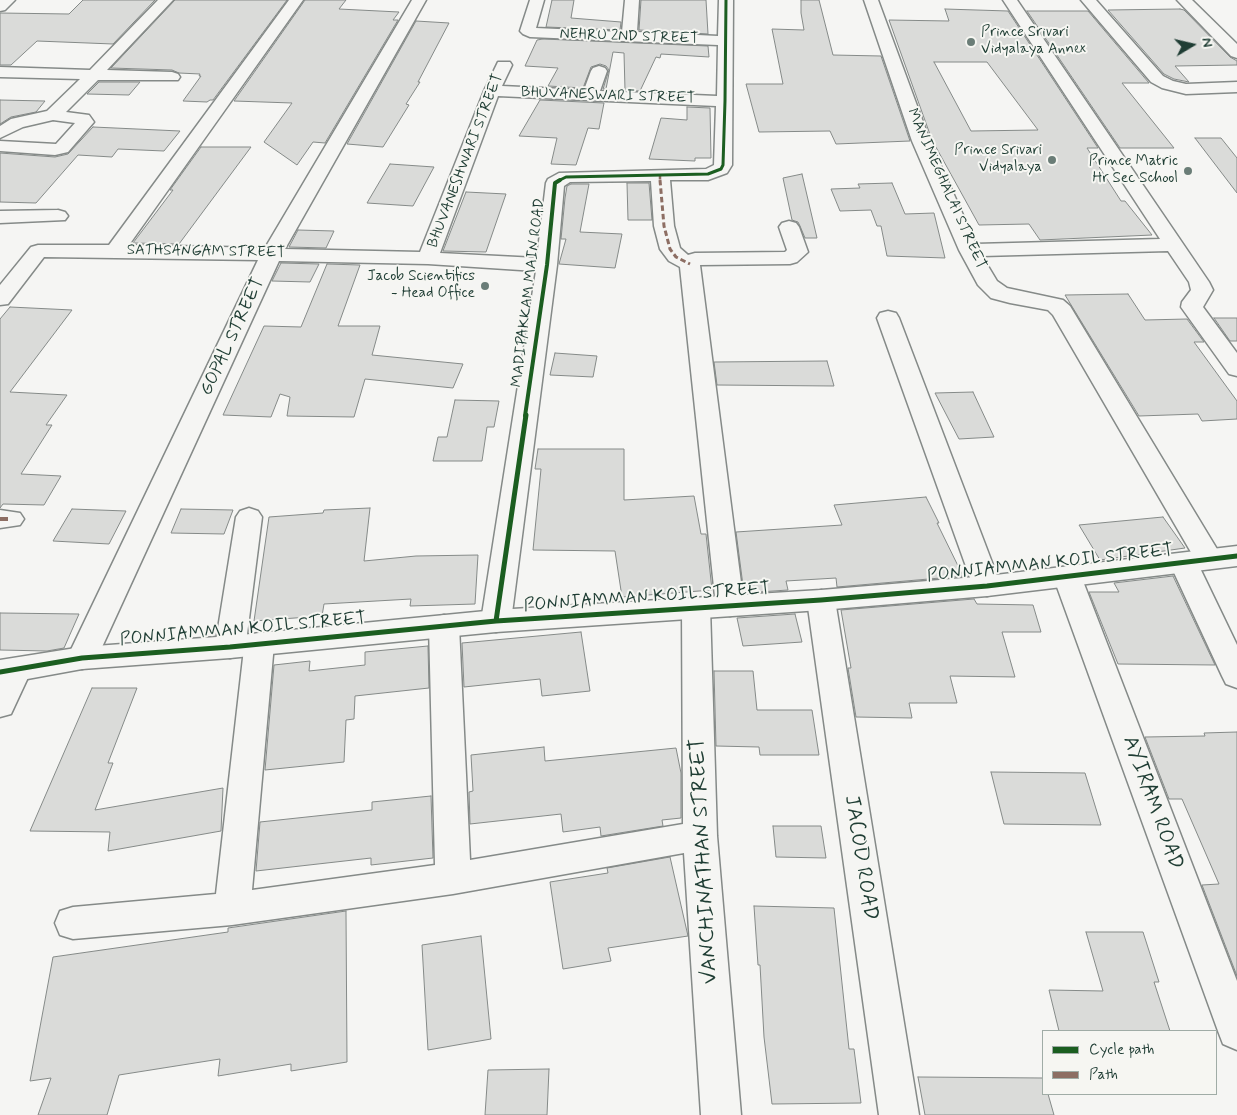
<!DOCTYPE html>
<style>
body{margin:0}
#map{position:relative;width:1237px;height:1115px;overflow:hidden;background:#f5f5f3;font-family:Mynerve,sans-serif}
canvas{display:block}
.legend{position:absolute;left:1042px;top:1030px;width:175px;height:65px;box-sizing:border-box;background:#f6f6f2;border:1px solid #a0aca6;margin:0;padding:6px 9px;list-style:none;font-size:15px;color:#1f3d34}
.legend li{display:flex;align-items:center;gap:10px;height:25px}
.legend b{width:25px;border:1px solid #a0aca6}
.north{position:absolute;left:1167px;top:20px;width:50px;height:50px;-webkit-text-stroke:4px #f6f6f2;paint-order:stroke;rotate:81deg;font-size:14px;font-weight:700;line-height:20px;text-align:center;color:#1f3d34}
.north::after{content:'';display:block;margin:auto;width:18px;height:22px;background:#1f3d34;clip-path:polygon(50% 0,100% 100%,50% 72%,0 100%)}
</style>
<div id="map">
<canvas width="1237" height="1115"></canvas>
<ul class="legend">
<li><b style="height:6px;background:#1b5e20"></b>Cycle path</li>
<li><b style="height:6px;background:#8d6e63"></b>Path</li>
</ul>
<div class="north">N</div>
</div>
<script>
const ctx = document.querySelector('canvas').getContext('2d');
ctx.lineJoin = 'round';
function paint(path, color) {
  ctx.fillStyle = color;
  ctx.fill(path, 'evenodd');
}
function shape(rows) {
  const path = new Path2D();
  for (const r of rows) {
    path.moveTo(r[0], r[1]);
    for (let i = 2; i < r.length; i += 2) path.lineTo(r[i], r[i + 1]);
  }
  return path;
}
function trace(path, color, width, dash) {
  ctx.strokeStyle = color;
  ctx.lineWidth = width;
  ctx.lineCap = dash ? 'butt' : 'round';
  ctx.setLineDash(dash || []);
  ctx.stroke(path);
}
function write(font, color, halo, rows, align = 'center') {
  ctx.font = font + ' Mynerve,sans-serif';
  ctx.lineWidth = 4;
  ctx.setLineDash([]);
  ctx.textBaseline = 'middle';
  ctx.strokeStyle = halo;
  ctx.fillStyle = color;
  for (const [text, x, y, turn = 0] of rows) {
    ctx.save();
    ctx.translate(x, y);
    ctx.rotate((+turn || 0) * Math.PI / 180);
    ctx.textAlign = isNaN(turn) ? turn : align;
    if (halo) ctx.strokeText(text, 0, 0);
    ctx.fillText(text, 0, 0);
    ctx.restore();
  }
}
const building = shape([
 [83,0,155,0,113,44,37,41,11,65,0,65,0,13,69,14,83,0],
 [175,0,287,0,213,100,210,100,207,102,183,101,201,76,199,76,200,74,179,73,172,70,111,68,175,0],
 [305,0,346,0,339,9,399,12,393,20,398,20,325,143,313,142,297,165,264,142,292,103,234,101,305,0],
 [552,0,574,0,571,18,621,22,620,30,546,27,552,0],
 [641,0,706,0,708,34,639,30,641,0],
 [801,0,819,0,833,55,881,56,910,141,836,144,830,131,759,132,746,84,783,84,772,29,804,30,801,13,801,0],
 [945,9,1008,11,1098,148,1087,148,1121,201,1125,201,1152,235,1040,240,1029,224,979,225,932,140,889,20,949,21,945,9],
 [934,62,987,62,1038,130,971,131,934,62],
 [1180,9,1184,10,1230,57,1237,61,1237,65,1175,66,1189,82,1174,79,1164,74,1108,10,1180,9],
 [1027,11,1088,11,1149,83,1122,83,1174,148,1120,148,1027,11],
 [416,21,449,23,418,82,420,82,406,104,409,105,383,147,347,144,416,21],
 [543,39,708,46,709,57,661,54,660,58,656,57,640,91,625,90,624,53,613,52,606,89,603,89,609,70,606,66,600,64,591,67,583,88,548,86,558,68,525,66,537,40,543,39],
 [99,82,140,82,129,95,87,94,99,82],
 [0,100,45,101,36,112,11,117,0,124,0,100],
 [540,100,604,103,599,129,588,128,576,165,551,164,557,138,519,136,540,100],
 [687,107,710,108,711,158,695,158,695,161,649,159,661,118,687,120,687,107],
 [93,127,180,131,164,151,118,149,112,157,78,155,36,203,0,202,0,153,55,157,68,154,93,127],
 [1195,138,1221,138,1237,158,1237,193,1195,138],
 [201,147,251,147,179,244,133,243,173,190,170,190,201,147],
 [390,164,434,167,413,206,367,203,390,164],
 [802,174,817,238,805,238,800,226,798,222,792,220,783,178,802,174],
 [627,183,649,183,652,220,628,220,627,183],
 [892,183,905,214,934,213,945,258,887,256,881,226,877,226,871,210,840,211,831,189,860,188,858,184,892,183],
 [571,184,589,184,580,232,622,234,615,268,559,264,566,239,561,239,565,198,567,186,571,184],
 [466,192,506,194,486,252,443,251,466,192],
 [298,230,334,231,326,248,289,247,298,230],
 [281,263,319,264,310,282,272,281,281,263],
 [327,264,360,265,338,326,380,326,372,355,463,364,453,388,365,379,354,417,287,416,290,397,280,394,271,417,223,415,264,326,301,327,327,264],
 [1128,294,1145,320,1187,319,1204,342,1194,342,1237,401,1237,419,1202,421,1198,414,1139,416,1065,295,1128,294],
 [10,307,72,310,10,392,67,395,46,425,52,425,21,474,61,476,44,505,3,504,0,508,0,319,10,307],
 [1214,318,1237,318,1237,341,1230,341,1214,318],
 [555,353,597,356,593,377,550,375,555,353],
 [827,361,834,386,717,385,714,362,827,361],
 [973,392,994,437,959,439,935,393,973,392],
 [455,400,499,401,494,427,487,427,482,461,433,461,438,437,447,437,455,400],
 [538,449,624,449,624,500,694,496,701,534,706,534,712,590,622,597,615,551,533,550,541,469,535,469,538,449],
 [926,497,939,523,937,523,963,576,837,587,836,578,786,581,788,590,744,593,736,532,842,525,834,505,926,497],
 [370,508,364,561,416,556,478,555,475,604,410,606,411,599,324,604,322,616,254,621,269,517,323,513,324,510,370,508],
 [72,509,126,511,109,544,53,541,72,509],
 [181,509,233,510,224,534,171,533,181,509],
 [1163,517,1185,548,1100,560,1079,525,1163,517],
 [1173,576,1215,665,1118,664,1089,592,1119,592,1114,583,1173,576],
 [974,599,977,604,1033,605,1041,632,1002,632,1015,677,950,676,957,703,909,703,912,718,856,717,848,668,851,668,841,610,974,599],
 [0,613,79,614,64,648,47,651,0,650,0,613],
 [795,614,802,642,743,646,737,618,795,614],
 [581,632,590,691,542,696,540,679,464,687,462,643,581,632],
 [428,646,429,688,355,696,354,719,346,720,344,762,265,770,274,665,310,661,309,671,365,665,365,652,428,646],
 [714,671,753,671,757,710,812,710,819,755,760,755,759,747,716,746,714,671],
 [92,688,137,688,108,763,113,763,95,810,223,788,221,831,108,851,110,832,30,831,92,688],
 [1237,732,1237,976,1202,885,1219,884,1182,799,1169,799,1145,737,1205,736,1204,733,1237,732],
 [544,747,545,761,676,748,681,773,681,818,662,820,663,826,601,836,600,827,563,832,561,814,470,824,469,792,473,791,471,755,544,747],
 [991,772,1085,773,1101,825,1004,824,991,772],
 [431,796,433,858,371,865,371,858,256,871,260,822,372,810,372,802,431,796],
 [773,826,821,826,826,858,776,857,773,826],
 [670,857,688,936,608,948,611,961,563,969,550,882,608,873,607,868,670,857],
 [754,906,834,908,849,1049,854,1049,861,1103,772,1104,764,1037,760,965,758,965,754,906],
 [346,911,347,1062,291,1071,291,1064,218,1076,220,1059,119,1075,107,1115,38,1115,51,1078,30,1081,53,957,228,932,228,928,346,911],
 [1086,932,1143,932,1159,982,1154,982,1170,1031,1059,1031,1049,990,1103,991,1086,932],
 [481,936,491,1039,428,1050,422,945,481,936],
 [549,1069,547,1115,485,1115,488,1070,549,1069],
 [918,1077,1043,1078,1043,1094,1048,1094,1054,1115,925,1115,918,1077]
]);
paint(building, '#dadbd9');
trace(building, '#858a88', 1);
const minor = shape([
 [158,0,173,0,107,70,172,72,178,74,180,77,178,80,98,80,66,112,89,115,94,122,68,152,55,155,0,151,0,141,56,144,75,123,53,120,23,127,0,138,0,126,11,119,47,111,80,79,0,77,0,67,90,70,158,0],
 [289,0,303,0,129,245,265,248,412,0,426,0,285,249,420,252,484,91,498,62,510,62,512,65,502,86,584,90,591,71,593,68,599,66,605,68,607,71,600,91,717,96,718,45,530,37,523,34,520,31,530,0,544,0,536,28,622,32,625,0,639,0,637,32,718,36,719,0,733,0,732,165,727,173,708,180,670,180,674,226,680,248,688,255,695,253,785,252,787,250,779,227,782,223,789,221,796,223,799,227,808,252,797,262,790,264,700,265,744,606,740,613,730,616,720,613,716,606,680,267,669,261,660,249,654,226,651,181,570,182,564,186,557,265,511,621,506,629,496,632,486,629,481,621,536,271,428,264,279,261,97,658,93,666,82,669,71,666,67,658,258,260,44,257,8,304,0,305,0,285,31,247,38,245,109,245,289,0],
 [498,96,716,106,714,165,706,169,559,173,548,179,546,183,537,258,440,253,498,96],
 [864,0,878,0,930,141,976,244,1160,239,1003,0,1017,0,1209,282,1213,290,1203,307,1237,353,1237,376,1229,374,1181,307,1182,302,1191,290,1189,282,1168,251,982,256,997,281,1007,288,1063,300,1070,306,1223,559,1219,566,1209,569,1199,566,1053,315,1048,310,1010,303,991,298,978,285,959,250,912,141,864,0],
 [1081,0,1096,0,1163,76,1173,81,1186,84,1237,82,1237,92,1186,94,1162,88,1151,82,1081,0],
 [1177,0,1192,0,1237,44,1237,58,1231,56,1177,0],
 [58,210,65,212,68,216,65,220,0,223,0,211,58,210],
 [888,311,896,313,899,318,1001,586,997,593,987,596,977,593,973,586,877,318,880,313,888,311],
 [249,508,258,511,262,517,246,642,249,636,259,633,269,636,274,644,252,890,435,865,429,626,434,618,444,615,454,618,459,626,470,860,683,824,682,607,686,600,696,597,706,600,710,607,717,836,741,1115,701,1115,684,853,453,894,232,925,73,939,60,935,55,923,60,911,73,907,216,894,244,649,240,655,230,658,220,655,215,647,236,517,240,511,249,508],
 [0,510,20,513,24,519,20,525,0,528,0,510],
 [1184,554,1194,557,1198,564,1237,645,1237,688,1226,684,1222,676,1170,564,1174,557,1184,554],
 [1067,566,1077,569,1081,576,1237,981,1237,1050,1223,1044,1218,1031,1053,576,1057,569,1067,566],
 [821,590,831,593,835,600,919,1115,879,1115,807,600,811,593,821,590],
 [16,659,27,663,31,671,11,714,0,717,0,673,5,663,16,659]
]);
const tertiary = shape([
 [1237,546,1237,566,987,596,821,610,496,632,230,658,82,669,0,684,0,660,82,647,230,636,496,610,821,590,987,576,1237,546]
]);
const secondary = shape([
 [0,0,15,0,5,10,0,11,0,0]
]);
trace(minor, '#858a88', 3);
trace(tertiary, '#858a88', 3);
trace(secondary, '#858a88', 3);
paint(minor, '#f5f5f3');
paint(tertiary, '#f5f5f3');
paint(secondary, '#f5f5f3');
trace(shape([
 [660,175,660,181]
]), '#8d6e63', 2.5, [4.5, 2.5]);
trace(shape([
 [660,180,664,226,670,249,676,257,690,264]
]), '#8d6e63', 3, [5.5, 3]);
trace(shape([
 [0,519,11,519]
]), '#8d6e63', 4, [8, 4]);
trace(shape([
 [558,181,566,177,708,174,721,169,723,165,725,101,726,0]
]), '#1b5e20', 3);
trace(shape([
 [525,416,547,265,555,183,560,180]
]), '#1b5e20', 4);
trace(shape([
 [496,621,526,415],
 [0,672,82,658,230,647,496,621,821,600,987,586,1237,556]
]), '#1b5e20', 5);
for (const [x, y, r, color] of [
 [971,42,5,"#6a7d77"],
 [1052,160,5,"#6a7d77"],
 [1188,171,5,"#6a7d77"],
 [485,286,5,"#6a7d77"]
]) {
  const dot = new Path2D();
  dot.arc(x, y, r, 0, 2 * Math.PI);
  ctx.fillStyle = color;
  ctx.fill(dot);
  trace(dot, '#f6f6f2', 2);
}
write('15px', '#1f3d34', '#f6f6f2', [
 ["Prince Srivari",981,33,"left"],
 ["Vidyalaya Annex",981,50,"left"],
 ["Prince Srivari",1042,151],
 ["Vidyalaya",1042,168],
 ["Prince Matric",1178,162],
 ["Hr Sec School",1178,179],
 ["Jacob Scientifics",475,277],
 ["- Head Office",475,294]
], 'right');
write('15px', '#1f3d34', '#f6f6f2', [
 ["NEHRU 2ND STREET",629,37,2],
 ["BHUVANESWARI STREET",608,96,2],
 ["BHUVANESHWARI STREET",466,161,-69],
 ["MANIMEGHALAI STREET",946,189,66],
 ["SATHSANGAM STREET",206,252,1],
 ["MADIPAKKAM MAIN ROAD",529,293,-83]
]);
write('18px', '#1f3d34', '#f6f6f2', [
 ["GOPAL STREET",233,337,-65],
 ["PONNIAMMAN KOIL STREET",1050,564,-6],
 ["PONNIAMMAN KOIL STREET",647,598,-4],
 ["PONNIAMMAN KOIL STREET",243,630,-5]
]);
write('21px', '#1f3d34', '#f6f6f2', [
 ["AYIRAM ROAD",1152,803,70],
 ["JACOD ROAD",860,858,81],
 ["VANCHINATHAN STREET",705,861,-93]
]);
</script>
